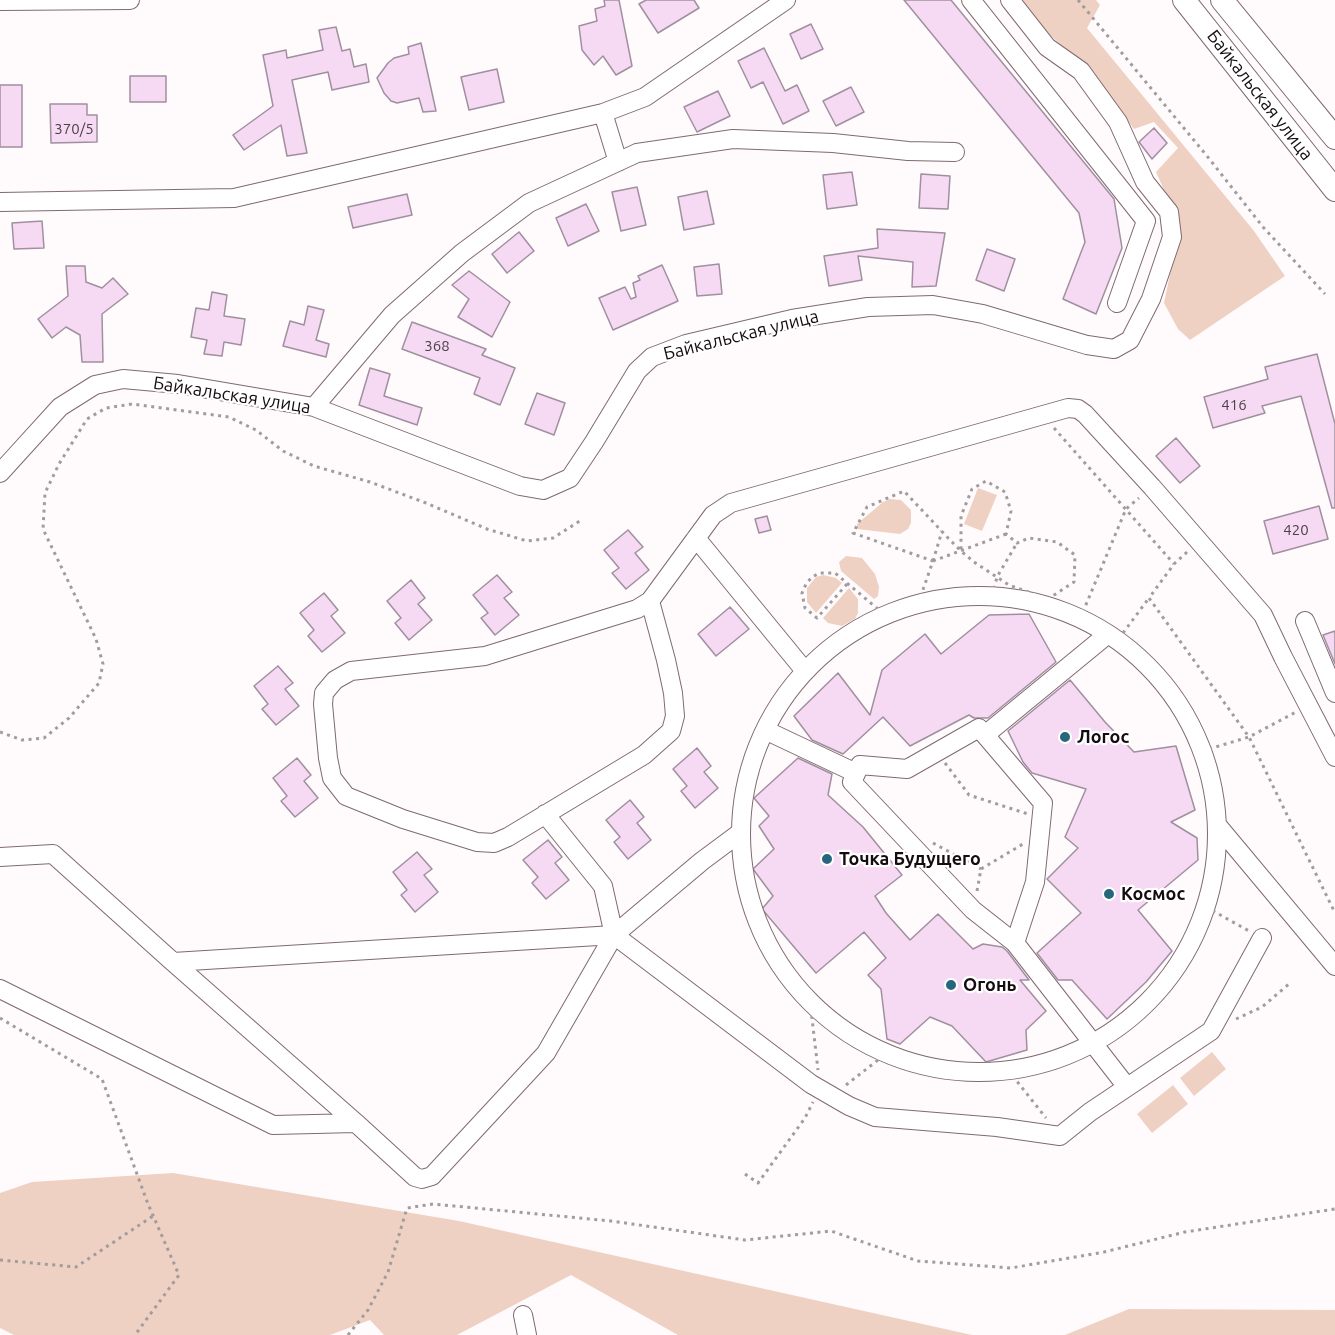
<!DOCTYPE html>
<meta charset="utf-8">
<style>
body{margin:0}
canvas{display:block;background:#fffafb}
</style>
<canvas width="1335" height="1335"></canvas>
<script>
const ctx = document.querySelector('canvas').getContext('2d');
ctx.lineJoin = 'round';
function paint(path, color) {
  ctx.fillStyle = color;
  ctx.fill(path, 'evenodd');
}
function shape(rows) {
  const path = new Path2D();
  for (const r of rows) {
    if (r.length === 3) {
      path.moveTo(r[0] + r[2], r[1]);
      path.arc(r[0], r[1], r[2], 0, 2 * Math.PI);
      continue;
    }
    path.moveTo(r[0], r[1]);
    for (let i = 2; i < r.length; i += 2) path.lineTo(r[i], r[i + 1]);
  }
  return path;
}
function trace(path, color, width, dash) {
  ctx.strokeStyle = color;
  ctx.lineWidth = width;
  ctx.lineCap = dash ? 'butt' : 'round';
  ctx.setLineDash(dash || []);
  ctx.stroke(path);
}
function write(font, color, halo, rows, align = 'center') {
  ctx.font = font + ' Ubuntu,sans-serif';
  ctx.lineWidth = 4.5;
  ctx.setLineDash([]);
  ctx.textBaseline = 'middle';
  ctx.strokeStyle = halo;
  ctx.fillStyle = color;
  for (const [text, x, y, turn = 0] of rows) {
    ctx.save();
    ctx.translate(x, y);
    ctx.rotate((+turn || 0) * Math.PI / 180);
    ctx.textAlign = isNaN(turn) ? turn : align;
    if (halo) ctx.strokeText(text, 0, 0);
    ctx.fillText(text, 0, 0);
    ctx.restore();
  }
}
paint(shape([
 [1021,0,1096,0,1100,5,1087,28,1254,231,1285,276,1190,340,1178,329,1164,303,1180,226,1156,172,1178,148,1154,122,1134,129,1081,62,1051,36],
 [978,488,997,495,982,531,964,524],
 [890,499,901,500,911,510,911,523,908,529,900,534,857,529,857,524,883,502],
 [846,556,862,558,875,574,879,587,878,596,874,599,841,571,839,562],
 [823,575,836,578,842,583,816,613,807,602,807,588,816,577],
 [849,588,858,599,858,613,855,619,842,626,828,623,823,618],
 [1212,1052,1226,1069,1194,1096,1180,1078],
 [1173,1085,1188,1104,1152,1133,1137,1114],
 [173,1173,459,1221,972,1335,678,1335,571,1275,457,1335,384,1335,370,1320,330,1335,14,1335,0,1328,0,1193,32,1182],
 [1129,1309,1335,1310,1335,1335,1065,1335]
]), '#efd1c3');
const building = shape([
 [604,0,619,0,632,66,616,75,603,56,594,65,582,50,579,26,597,21,595,9,605,6,604,0],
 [646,0,694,0,699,8,658,33,639,4,646,0],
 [904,0,951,0,1114,199,1122,248,1096,314,1063,299,1085,242,1079,213,904,0],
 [811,24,823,49,801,59,790,34,811,24],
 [336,27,342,51,350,49,354,67,366,64,369,82,332,90,328,72,292,80,307,153,287,156,281,125,244,150,233,135,273,106,263,55,286,50,287,58,323,50,319,30,336,27],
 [421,43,436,111,423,112,419,98,397,103,391,101,384,93,377,78,388,63,394,58,409,54,408,47,421,43],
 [764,48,785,91,797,85,809,111,783,124,763,82,751,88,738,61,764,48],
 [497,69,504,102,469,110,461,77,497,69],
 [130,76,166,76,166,102,130,102,130,76],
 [0,85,22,85,22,147,0,147,0,85],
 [851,87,864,112,836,126,823,101,851,87],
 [718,91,730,116,697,132,684,107,718,91],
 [50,104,87,104,87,115,97,115,97,142,51,143,50,104],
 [1154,128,1167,143,1152,159,1139,142,1154,128],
 [852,172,857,205,827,209,823,175,852,172],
 [921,174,950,176,948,209,919,208,921,174],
 [637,187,646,225,621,231,612,192,637,187],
 [707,191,714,224,684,230,678,197,707,191],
 [407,194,412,215,353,228,348,207,407,194],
 [586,204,599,231,568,246,556,218,586,204],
 [42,221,44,248,14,249,12,223,42,221],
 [877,229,945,233,936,286,912,287,913,262,858,256,862,280,829,286,824,256,878,248,877,229],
 [519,232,534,251,507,273,492,254,519,232],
 [987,249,1015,259,1004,291,976,280,987,249],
 [719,264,722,294,697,296,694,267,719,264],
 [662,265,678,301,613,330,599,298,625,287,631,299,636,297,633,283,640,280,638,276,662,265],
 [66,266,85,266,86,282,102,288,113,278,128,294,102,314,103,362,82,362,80,335,66,327,52,338,38,319,68,296,66,266],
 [469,271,510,302,492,337,458,317,469,299,452,285,469,271],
 [212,292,227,295,224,316,245,319,241,345,224,342,222,356,204,354,207,340,191,337,196,308,209,310,212,292],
 [308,306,324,310,316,340,329,344,326,357,283,346,290,321,304,325,308,306],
 [412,322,486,349,482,355,515,368,500,405,474,394,480,378,402,349,412,322],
 [1317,354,1335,424,1335,508,1332,508,1301,396,1262,406,1265,413,1213,428,1204,397,1268,379,1265,367,1317,354],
 [370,368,390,374,384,396,422,408,417,425,359,405,370,368],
 [537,393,565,403,554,435,525,424,537,393],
 [1176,438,1200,466,1180,483,1156,456,1176,438],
 [1319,506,1328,539,1273,554,1264,521,1319,506],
 [767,516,771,530,759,533,755,519,767,516],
 [628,530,643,547,635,553,649,570,626,589,612,573,619,568,604,550,628,530],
 [497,575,512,592,504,598,519,615,495,635,481,618,488,613,473,595,497,575],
 [411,580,425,598,418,604,432,620,409,640,395,623,401,618,387,601,411,580],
 [324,593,338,610,331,616,345,633,322,652,308,636,314,630,300,613,324,593],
 [730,607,749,629,716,656,698,634,730,607],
 [1029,614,1056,662,988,718,974,718,969,715,910,746,883,717,843,754,812,740,794,716,838,673,870,715,882,670,925,634,941,654,989,615,1029,614],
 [1335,631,1335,664,1323,635,1335,631],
 [278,666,293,683,285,689,299,706,276,725,262,709,268,704,254,686,278,666],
 [1070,680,1105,722,1134,752,1176,746,1195,810,1171,822,1197,838,1198,860,1138,910,1172,951,1146,982,1107,1019,1072,980,1058,980,1037,953,1081,913,1047,879,1078,848,1065,837,1086,789,1032,773,1023,762,1008,731,1070,680],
 [697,748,711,766,704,772,718,788,695,808,681,791,687,786,673,769,697,748],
 [297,758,311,775,304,781,318,798,295,817,281,801,287,796,273,778,297,758],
 [798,758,832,774,828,795,863,827,902,875,875,896,886,913,910,940,938,914,973,949,983,944,1002,947,1007,951,1029,980,1020,980,1046,1011,1026,1030,1027,1050,986,1062,952,1026,930,1017,900,1044,887,1039,881,989,868,975,886,958,864,932,816,973,762,909,773,896,753,869,774,849,759,826,769,816,754,798,798,758],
 [630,800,644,817,637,823,651,840,628,859,614,842,620,837,606,820,630,800],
 [548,840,562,857,555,863,569,880,546,899,532,883,538,877,523,860,548,840],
 [417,852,432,869,424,875,438,892,415,912,401,895,407,890,393,872,417,852]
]);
paint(building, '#f6d9f3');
trace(building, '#a0909f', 1.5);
const minor = shape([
 [971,0,1146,221,1117,303],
 [0,1,130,0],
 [603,113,618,162],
 [0,202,234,198,603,113,645,97,786,0],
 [314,407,392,315,462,253,529,203,637,153,733,139,833,143,908,151,955,152],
 [0,473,60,407,95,385,123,379,178,384,314,407,520,486,543,490,570,478,594,442,637,371,652,357,686,344,792,319,868,307,933,305,983,314,1087,345,1114,349,1130,340,1151,299,1172,237,1169,212,1145,182,1118,122,1081,71,1047,47,1010,0],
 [696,538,805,671],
 [979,834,238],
 [650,601,666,660,673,693,675,716,671,731,644,755,508,837,494,843,477,842,403,819,346,796,332,778,328,758,323,704,324,693,335,680,351,671,485,656,637,609,650,601,713,515,731,503,1068,408,1078,409,1085,414,1152,487,1263,615,1283,657,1335,757],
 [1305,621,1335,693],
 [765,730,856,773],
 [985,735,1108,634],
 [1218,826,1335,966],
 [741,832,702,861,614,935,811,1084,849,1106,875,1117,997,1127,1060,1136,1090,1112,1211,1031,1262,938],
 [0,857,53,854,173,962,614,935],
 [1015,943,1035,882,1043,803,979,728,907,769,860,765,852,782,973,910,1015,943,1127,1087],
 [173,962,356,1123],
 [0,989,273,1125,356,1123,415,1177,422,1179,432,1176,546,1053,614,935,603,886,545,814],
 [523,1315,527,1335]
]);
const major = shape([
 [1184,0,1335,190],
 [1222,0,1335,138]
]);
trace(minor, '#7f6a71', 20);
trace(major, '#7f6a71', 24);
trace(shape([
 [1078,0,1207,156,1263,227,1325,294],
 [1054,428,1174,564],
 [1187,552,1174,564,1149,598,1249,737,1335,913],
 [933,561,1006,534],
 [933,561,942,531],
 [847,584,817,618,805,608,802,593,806,584,812,577,820,573,835,573,885,615],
 [992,596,997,577,1017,543],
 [918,604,933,561,853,533,867,507,904,491,949,539,961,551,974,562,1009,585,1048,599,1074,582,1075,555,1057,542,1029,538,1017,543,1006,534,1011,511,1005,492,986,481,972,489,961,516,961,551],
 [1080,619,1126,509,1139,498],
 [1123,633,1149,598],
 [0,732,22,740,44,738,69,718,99,683,103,664,96,639,43,529,45,493,59,464,87,419,106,408,132,404,229,417,256,430,283,451,314,466,370,482,426,503,487,529,527,541,553,538,583,519],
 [1202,751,1249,737,1296,712],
 [945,763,969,795,1028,814],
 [933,843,981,869],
 [977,891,981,869,1023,844],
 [1206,907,1249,931],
 [810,1001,818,1070],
 [0,1018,102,1079,148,1204,179,1275,135,1335],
 [1236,1019,1262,1007,1289,984],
 [1008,1070,1046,1118],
 [846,1085,887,1053],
 [745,1174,758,1183,805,1118,813,1102],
 [0,1260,76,1267,153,1216],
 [348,1335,368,1310,388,1272,407,1208,433,1204,611,1221,745,1240,831,1231,918,1261,1011,1268,1104,1252,1185,1232,1335,1209]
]), '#a19c9d', 3, [3, 4.5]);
trace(minor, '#fff', 18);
trace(major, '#fff', 22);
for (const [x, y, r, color] of [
 [1065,737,6,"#27677b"],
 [827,859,6,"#27677b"],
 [1109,894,6,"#27677b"],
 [951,985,6,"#27677b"]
]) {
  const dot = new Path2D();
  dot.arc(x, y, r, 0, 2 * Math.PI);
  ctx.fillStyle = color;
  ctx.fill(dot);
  trace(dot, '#fff', 2);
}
write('15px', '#4c4048', null, [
 ["370/5",74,129],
 ["368",437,346],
 ["416",1234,405],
 ["420",1296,530]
]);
write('18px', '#140d0f', '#fff', [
 ["Байкальская улица",1260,95,52],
 ["Байкальская улица",741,335,-14],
 ["Байкальская улица",232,395,9]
]);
write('bold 18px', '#140d0f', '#fff', [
 ["Логос",1077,737],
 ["Точка Будущего",839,859],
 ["Космос",1121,894],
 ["Огонь",963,985]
], 'left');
</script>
